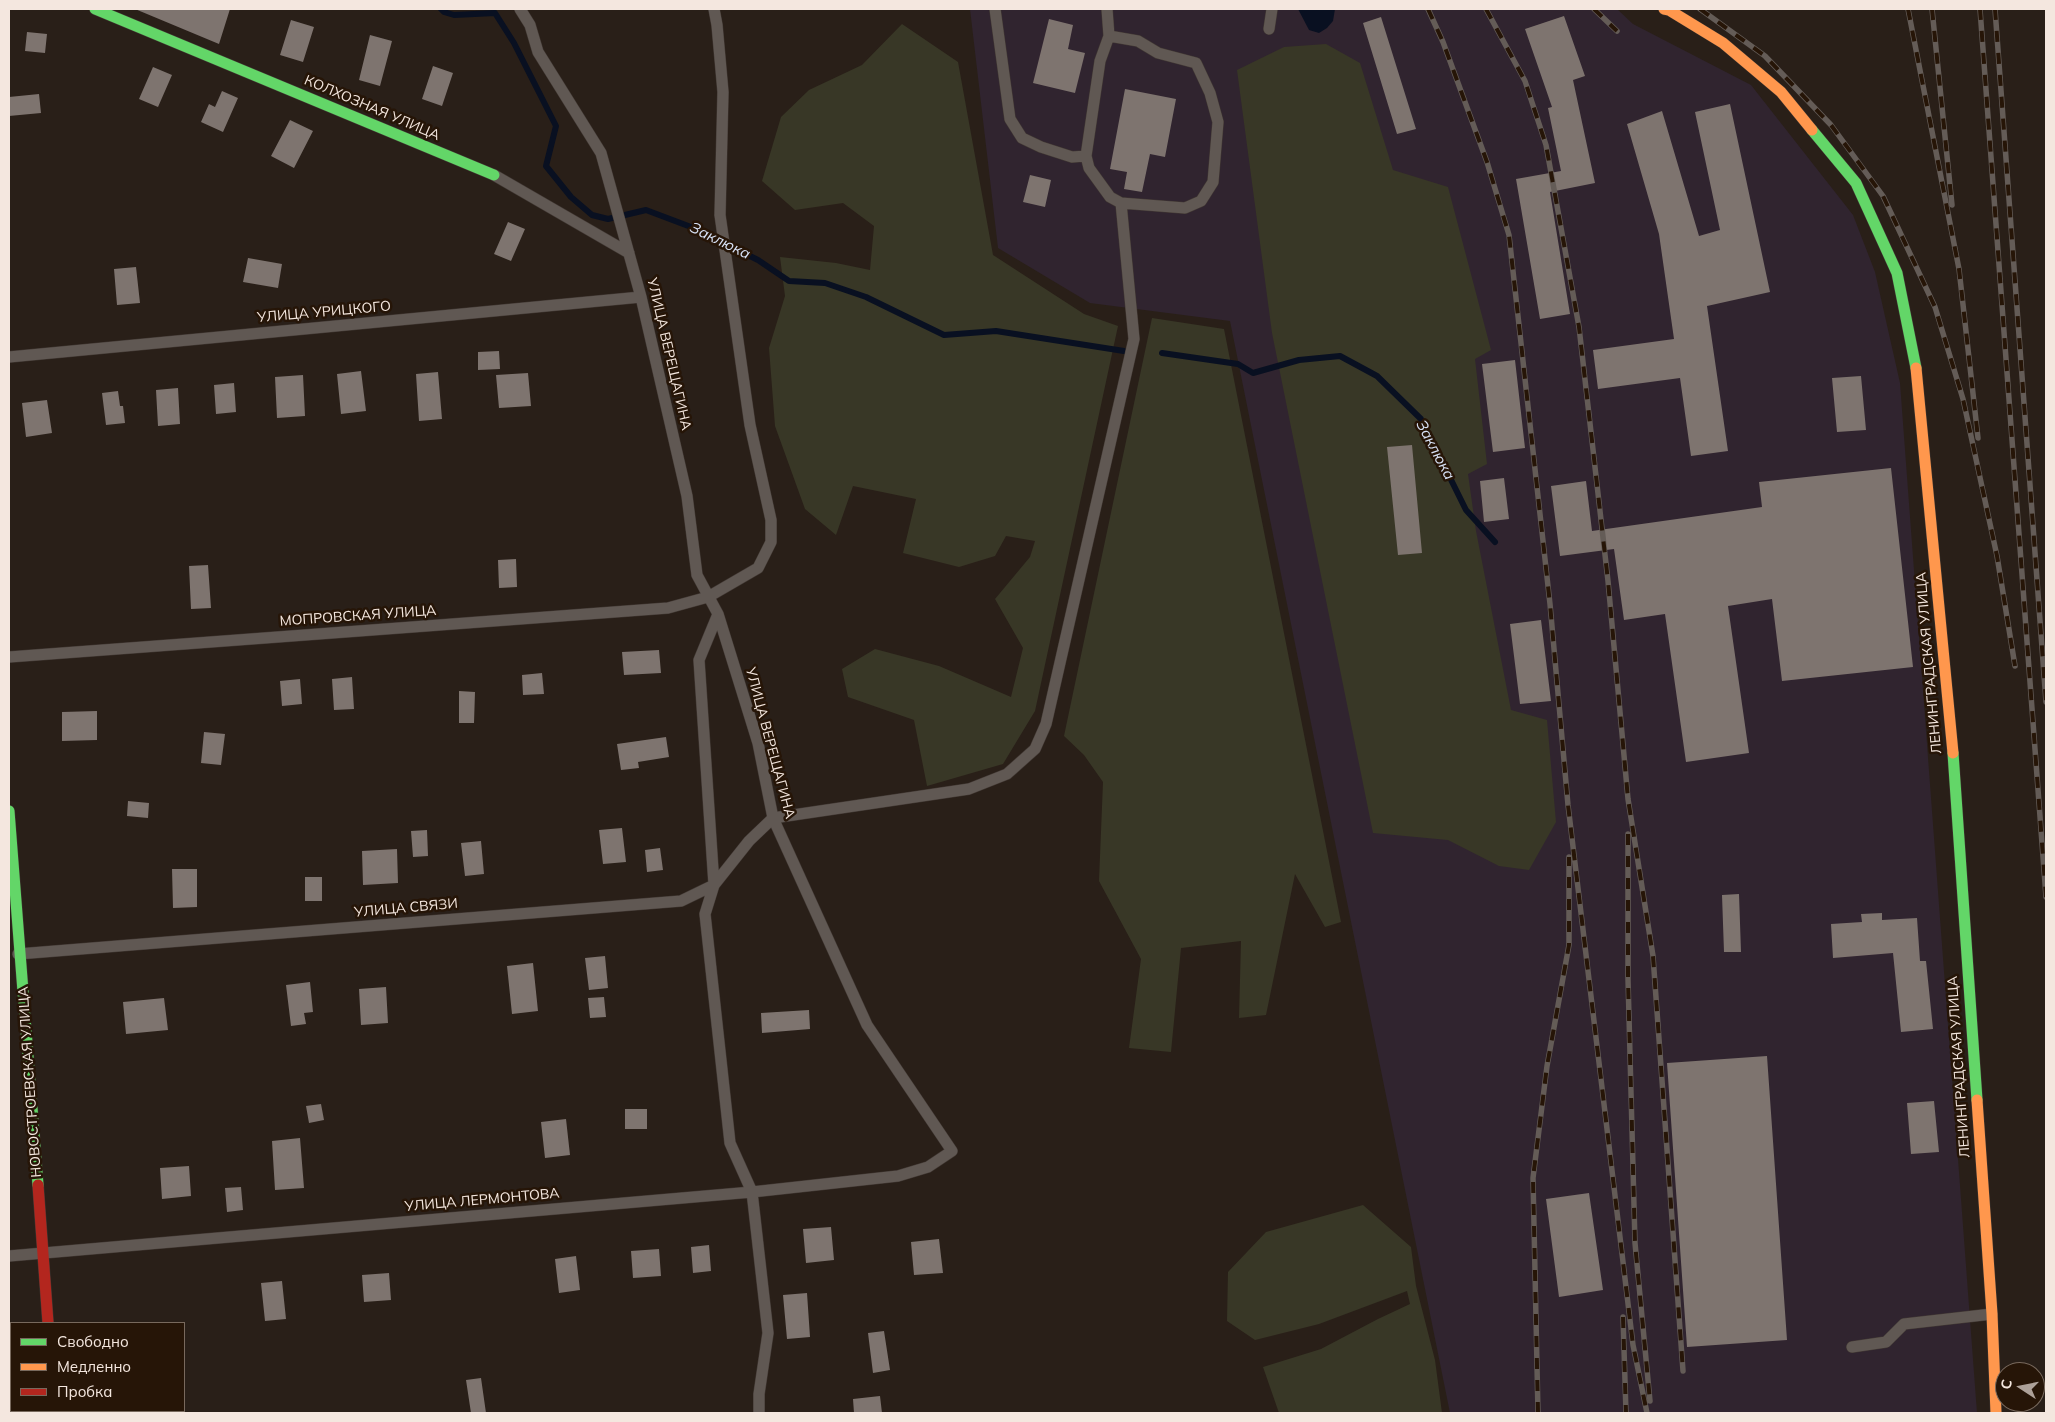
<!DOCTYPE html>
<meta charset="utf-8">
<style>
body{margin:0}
#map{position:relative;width:2055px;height:1422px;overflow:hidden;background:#291f18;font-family:Mulish,sans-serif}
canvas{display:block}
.frame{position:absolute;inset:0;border:10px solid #f4e7df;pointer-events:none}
.legend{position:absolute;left:10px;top:1322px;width:175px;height:90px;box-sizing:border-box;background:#261507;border:1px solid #78695d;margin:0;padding:6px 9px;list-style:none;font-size:15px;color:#f4e7df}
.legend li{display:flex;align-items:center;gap:10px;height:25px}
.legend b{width:25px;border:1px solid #78695d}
.north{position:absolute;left:1995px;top:1362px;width:50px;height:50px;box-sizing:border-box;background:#261507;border:1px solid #78695d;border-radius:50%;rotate:281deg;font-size:14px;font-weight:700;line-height:20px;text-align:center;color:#f4e7df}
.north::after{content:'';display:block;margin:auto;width:18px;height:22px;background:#ada199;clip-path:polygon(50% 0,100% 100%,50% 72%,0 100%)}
</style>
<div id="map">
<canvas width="2055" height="1422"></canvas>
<div class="frame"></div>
<ul class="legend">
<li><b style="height:6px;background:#63d668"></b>Свободно</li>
<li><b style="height:6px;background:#ff974d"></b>Медленно</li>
<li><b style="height:6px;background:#b3261e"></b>Пробка</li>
</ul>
<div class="north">С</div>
</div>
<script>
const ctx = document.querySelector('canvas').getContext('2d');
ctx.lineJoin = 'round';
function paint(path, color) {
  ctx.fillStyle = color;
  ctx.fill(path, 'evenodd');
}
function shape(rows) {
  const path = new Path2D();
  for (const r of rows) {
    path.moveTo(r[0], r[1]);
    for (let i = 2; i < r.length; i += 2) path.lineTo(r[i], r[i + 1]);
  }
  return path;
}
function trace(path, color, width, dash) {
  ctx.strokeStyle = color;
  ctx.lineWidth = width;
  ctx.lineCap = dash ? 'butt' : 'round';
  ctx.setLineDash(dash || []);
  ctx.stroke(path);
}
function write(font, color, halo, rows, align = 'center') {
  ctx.font = font + ' Mulish,sans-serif';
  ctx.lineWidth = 5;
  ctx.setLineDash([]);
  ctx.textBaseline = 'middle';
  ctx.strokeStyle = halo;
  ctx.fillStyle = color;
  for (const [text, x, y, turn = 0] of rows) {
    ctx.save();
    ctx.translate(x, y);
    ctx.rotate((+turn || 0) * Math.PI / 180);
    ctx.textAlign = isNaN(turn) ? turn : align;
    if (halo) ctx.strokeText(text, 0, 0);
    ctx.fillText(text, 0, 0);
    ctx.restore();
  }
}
paint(shape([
 [970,9,1617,9,1633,24,1751,85,1853,215,1875,272,1900,383,1977,1413,1450,1413,1230,321,1090,303,998,248]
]), '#30242f');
paint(shape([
 [902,24,958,62,993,255,1084,314,1118,326,1035,711,1003,764,927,786,914,720,848,697,842,669,875,649,939,666,1011,697,1023,648,995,599,1030,557,1035,541,1006,536,995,556,959,567,903,553,916,499,853,486,836,535,805,509,775,426,769,348,785,296,780,257,836,263,870,270,874,226,843,203,795,210,762,181,781,117,809,90,862,65],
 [1326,44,1360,63,1393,170,1448,187,1491,350,1475,359,1487,464,1468,474,1476,531,1511,710,1547,720,1556,822,1529,870,1499,866,1448,840,1373,833,1272,333,1237,70,1284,47],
 [1152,318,1224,329,1341,922,1325,927,1295,874,1266,1015,1239,1018,1241,941,1181,948,1171,1052,1129,1048,1141,959,1099,881,1103,782,1084,755,1064,736],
 [1363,1205,1411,1247,1416,1286,1435,1360,1442,1413,1279,1413,1263,1367,1321,1349,1378,1319,1410,1304,1407,1291,1319,1324,1255,1340,1227,1321,1228,1272,1266,1232]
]), '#383726');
paint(shape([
 [1298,9,1335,9,1333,21,1327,28,1319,33,1309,30]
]), '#091021');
trace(shape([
 [441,9,444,12,454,15,495,13,514,43,556,126,546,166,571,197,592,215,608,219,646,210,691,227,758,260,789,281,825,283,866,297,944,335,996,331,1124,351],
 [1162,353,1238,364,1253,373,1299,360,1340,356,1377,376,1421,419,1466,510,1495,542]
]), '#091021', 6);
paint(shape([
 [135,9,230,9,219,44],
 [1564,16,1585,76,1573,80,1595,183,1550,192,1570,314,1540,319,1516,179,1561,171,1548,108,1552,107,1525,29],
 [1381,17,1416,129,1397,134,1363,23],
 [1049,19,1073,25,1068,49,1085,53,1075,93,1033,83],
 [291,20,314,27,303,62,280,55],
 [27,32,47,34,45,53,25,51],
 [370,35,392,41,380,86,359,80],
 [433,66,453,73,442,106,422,99],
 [153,67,172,75,158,107,139,99],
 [1125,89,1176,99,1165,157,1150,154,1142,192,1124,189,1127,172,1110,169],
 [222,91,238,98,223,132,201,122,209,104,215,107],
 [39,94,41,113,9,116,9,97],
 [1730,104,1770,292,1707,306,1728,451,1691,456,1680,378,1598,389,1593,350,1674,339,1659,234,1627,124,1662,111,1699,236,1720,230,1695,112],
 [290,120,313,131,294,168,271,156],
 [1030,175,1051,180,1045,207,1023,202],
 [508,222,525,229,511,261,494,254],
 [248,258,282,264,278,288,243,282],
 [136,267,140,303,117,305,114,269],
 [499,351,500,369,478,370,478,352],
 [1515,360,1525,448,1493,452,1482,364],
 [361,371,366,411,341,414,337,374],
 [438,372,442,419,419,421,416,374],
 [528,373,531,406,499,408,496,375],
 [303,375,305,416,277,418,275,377],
 [1861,376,1866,430,1837,432,1832,378],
 [234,383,236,412,216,414,214,385],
 [178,388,180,424,158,426,156,390],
 [118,391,120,406,123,406,125,423,106,425,102,393],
 [47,400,52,433,26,437,22,403],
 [1412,445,1422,553,1398,555,1387,447],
 [1891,468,1913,667,1782,681,1772,599,1728,606,1749,753,1686,762,1665,614,1624,620,1614,549,1560,556,1551,486,1586,481,1592,531,1762,507,1759,482],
 [1504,478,1509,519,1484,522,1480,481],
 [516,559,517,587,499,588,498,560],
 [208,565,211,608,191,609,189,566],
 [1541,620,1551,701,1520,704,1510,624],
 [659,650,661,673,624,675,622,652],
 [542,673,544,694,523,695,522,675],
 [352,677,354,709,334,710,332,679],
 [300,679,302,704,282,706,280,681],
 [459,691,475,692,474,723,459,723],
 [97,711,97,740,62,741,62,712],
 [204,732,225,734,221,765,201,763],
 [666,737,669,757,638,762,639,768,621,770,617,744],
 [128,801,149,803,148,818,127,816],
 [622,828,626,862,603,864,599,830],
 [427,830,428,856,413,857,411,831],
 [481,841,484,874,465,876,461,843],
 [660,848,663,870,647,872,645,850],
 [397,849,398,883,363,885,362,851],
 [172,869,197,869,197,907,173,908],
 [305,877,322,877,322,901,305,901],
 [1739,894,1741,952,1724,952,1722,895],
 [1882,913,1882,920,1917,918,1920,961,1926,961,1933,1029,1901,1032,1893,953,1833,958,1831,924,1862,922,1861,914],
 [605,956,608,988,589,990,585,958],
 [533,963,538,1011,512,1014,507,966],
 [310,982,313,1012,304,1013,306,1024,291,1026,286,985],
 [386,987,388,1023,361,1025,359,989],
 [604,997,606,1017,590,1018,588,998],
 [164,998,168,1030,126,1034,123,1002],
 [809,1010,810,1029,762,1033,761,1013],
 [1767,1056,1787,1340,1687,1347,1667,1063],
 [1934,1101,1939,1152,1911,1154,1907,1103],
 [321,1104,324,1120,309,1123,306,1106],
 [625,1109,647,1109,647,1129,625,1129],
 [566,1119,570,1155,545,1158,541,1122],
 [300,1138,304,1188,275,1190,272,1141],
 [189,1166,191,1196,162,1199,160,1168],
 [241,1187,243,1210,227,1212,225,1188],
 [1589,1193,1603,1290,1559,1297,1546,1199],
 [831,1227,834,1260,806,1263,803,1229],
 [939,1239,943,1273,914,1275,911,1242],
 [709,1245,711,1271,693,1273,691,1247],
 [659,1249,661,1276,633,1278,631,1251],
 [576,1256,580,1290,559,1293,555,1259],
 [389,1273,391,1300,364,1302,362,1275],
 [282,1281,286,1319,265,1321,261,1283],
 [807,1293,810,1337,787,1339,783,1295],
 [884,1331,890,1370,873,1373,868,1333],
 [481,1378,486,1413,471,1413,466,1380],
 [880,1396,882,1413,854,1413,853,1399]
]), '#7e746f');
const lane = shape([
 [995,9,1010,119,1022,138,1041,147,1072,157,1086,156],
 [1107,9,1109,36],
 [1269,29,1272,9],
 [1109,36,1138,41,1158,53,1196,63,1210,93,1218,122,1213,182,1201,201,1185,208,1121,203,1110,197,1089,168,1086,156,1100,61,1109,36],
 [494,175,629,253],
 [9,357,641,297],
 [718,614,699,660,714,885,705,914,730,1143,752,1192,768,1333,759,1394,759,1413],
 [9,657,668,608,708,597,758,568,771,542,771,520,750,425,720,215,723,92,717,25,714,9],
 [18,954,681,901,714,885,749,841,773,818,969,789,1007,774,1035,749,1046,724,1134,339,1121,203],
 [9,1256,752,1192,898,1176,928,1167,952,1151,867,1025,773,818,758,743,718,614,697,575,687,496,641,297,601,153,538,52,530,25,520,9],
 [1852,1347,1886,1342,1904,1324,1992,1314]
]);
const street = shape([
 [56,1411,56,1413]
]);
const fast = shape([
 [95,9,494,175],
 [1812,130,1856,183,1897,273,1916,368],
 [1953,753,1977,1100],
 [9,811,38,1185]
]);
const slow = shape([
 [1664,9,1669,10,1723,43,1781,92,1812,130],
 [1916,368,1953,753],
 [1977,1100,1992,1314,1996,1413]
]);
const jam = shape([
 [38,1185,48,1323]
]);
trace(lane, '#423934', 12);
trace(street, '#423934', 24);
trace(fast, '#423934', 12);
trace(slow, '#423934', 12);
trace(jam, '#423934', 12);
trace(lane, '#605853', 11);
trace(street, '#605853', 22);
trace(fast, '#63d668', 11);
trace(slow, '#ff974d', 11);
trace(jam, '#b3261e', 11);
const rail = shape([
 [1428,9,1443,42,1487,162,1509,235,1550,604,1568,805,1633,1345,1647,1413],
 [1486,9,1525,81,1546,145,1579,327,1608,581,1628,799,1653,956,1683,1371],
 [1594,9,1617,31],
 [1700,9,1765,56,1831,125,1883,196,1935,307,1963,399,1997,556,2015,666],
 [1908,9,1959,269,1978,438],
 [1932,9,1952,205],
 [1980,9,2046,897],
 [1995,9,2046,702],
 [1628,834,1628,979,1635,1243,1650,1401],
 [1623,1317,1626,1413],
 [1538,1413,1533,1178,1547,1066,1569,945,1569,857]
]);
trace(rail, '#645c57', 5.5);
trace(rail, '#261507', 4, [11]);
write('14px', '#f4e7df', '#261507', [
 ["КОЛХОЗНАЯ УЛИЦА",372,108,23],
 ["УЛИЦА УРИЦКОГО",324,312,-5],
 ["УЛИЦА ВЕРЕЩАГИНА",669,354,77],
 ["МОПРОВСКАЯ УЛИЦА",358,616,-4],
 ["ЛЕНИНГРАДСКАЯ УЛИЦА",1929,663,-95],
 ["УЛИЦА ВЕРЕЩАГИНА",770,743,75],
 ["УЛИЦА СВЯЗИ",406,908,-5],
 ["ЛЕНИНГРАДСКАЯ УЛИЦА",1959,1067,-94],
 ["НОВОСТРОЕВСКАЯ УЛИЦА",30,1082,-94],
 ["УЛИЦА ЛЕРМОНТОВА",482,1200,-5]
]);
write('italic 15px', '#d8e2f6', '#261507', [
 ["Заклюка",720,241,26],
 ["Заклюка",1435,450,62]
]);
</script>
